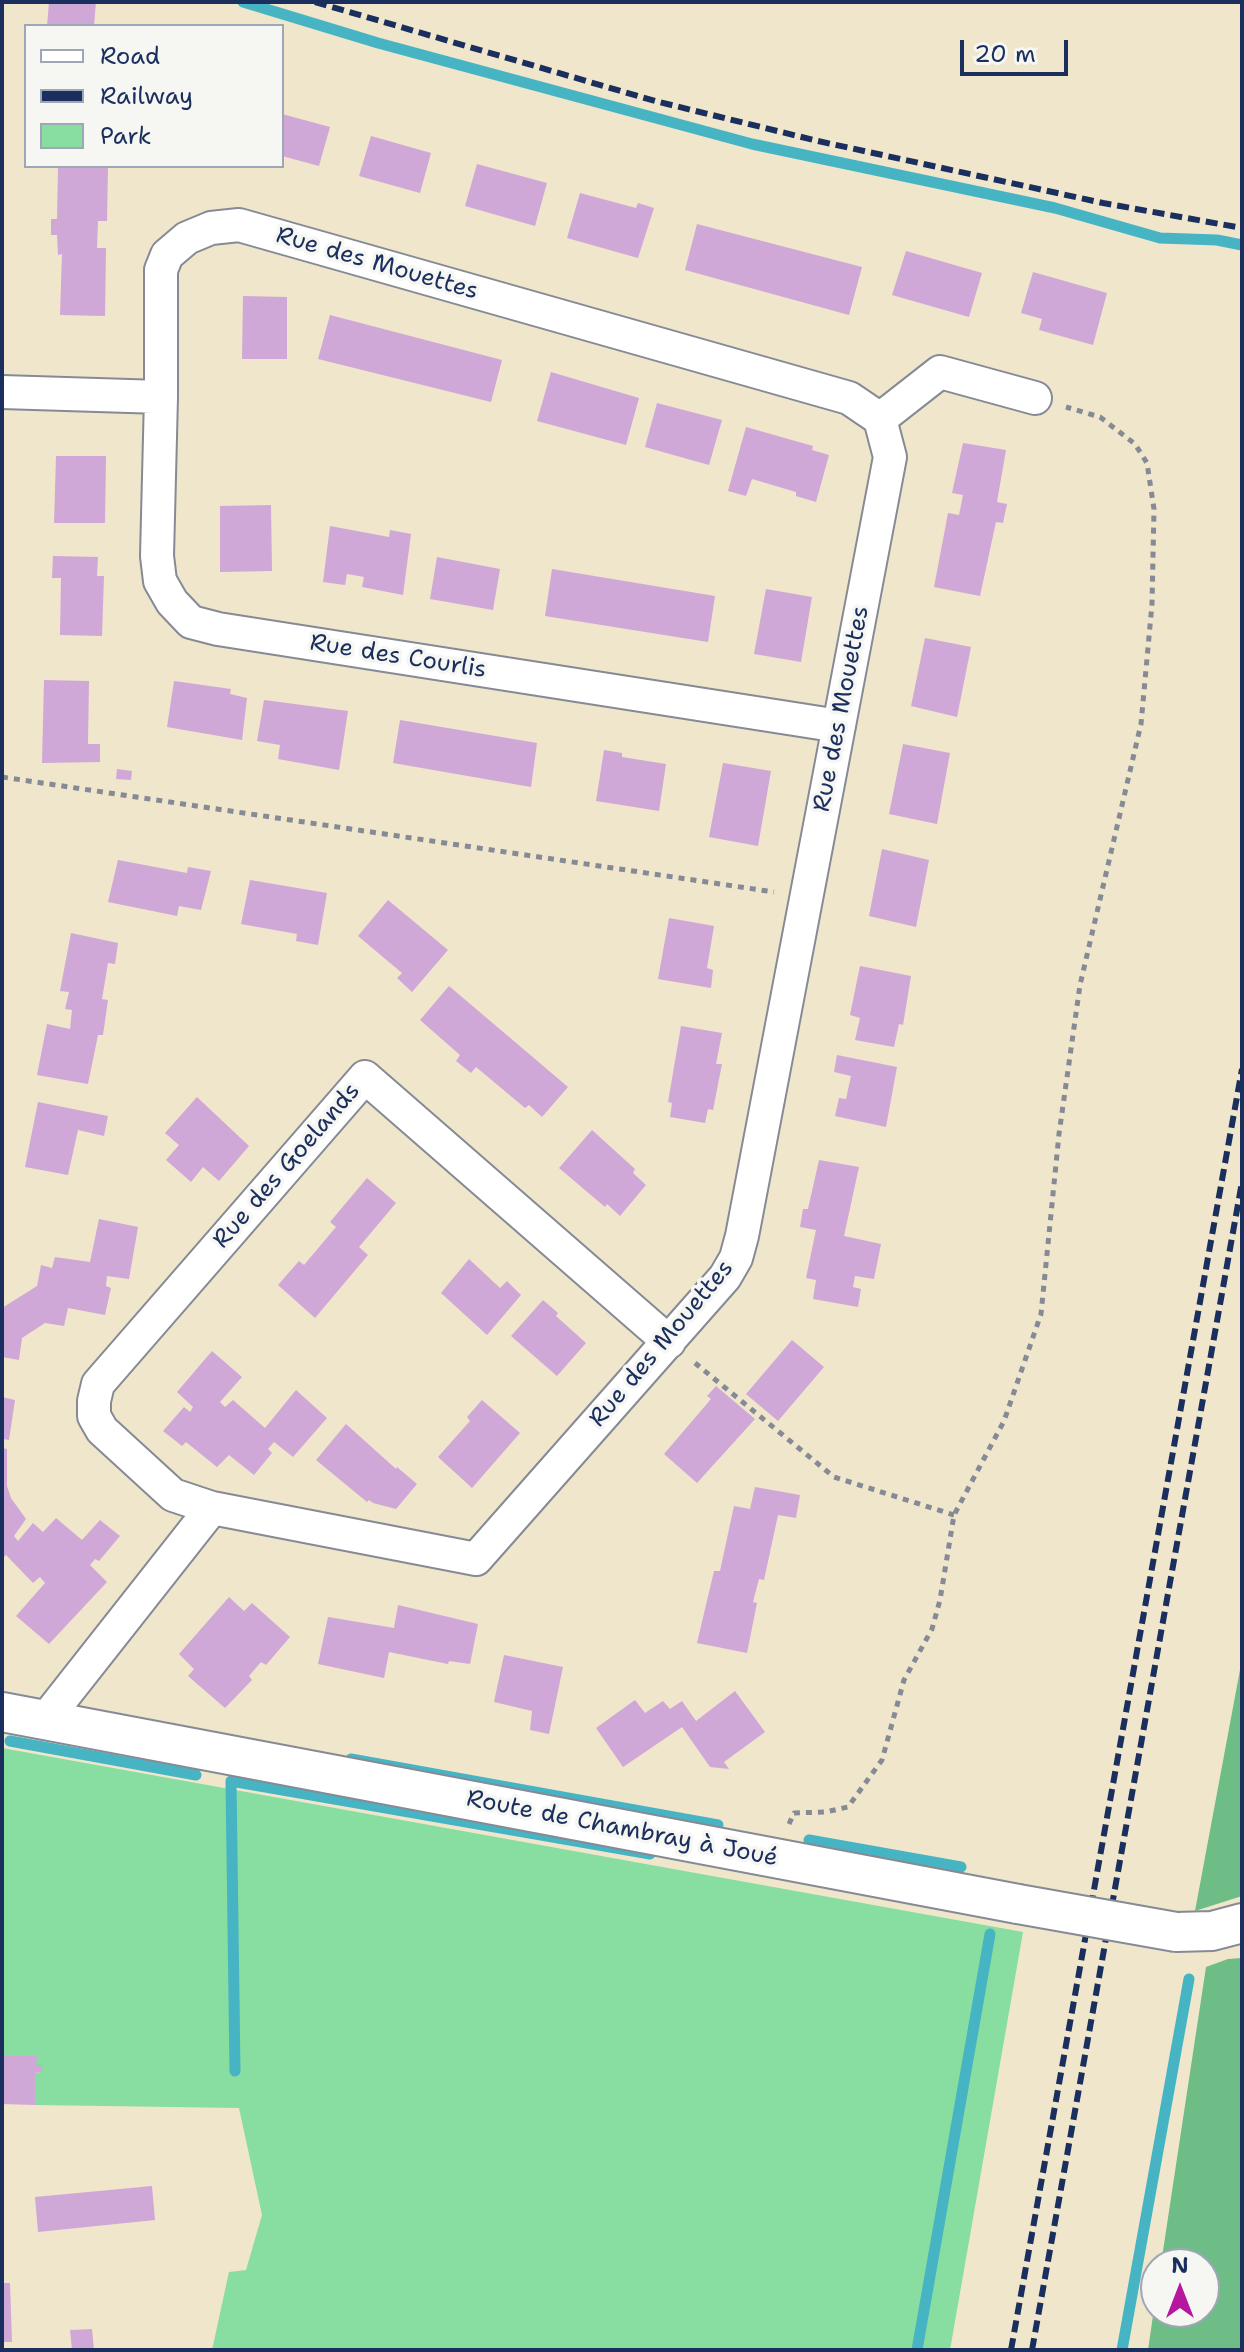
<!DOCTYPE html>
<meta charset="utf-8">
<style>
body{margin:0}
#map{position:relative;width:1244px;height:2352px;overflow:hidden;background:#efe6cc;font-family:"Shantell Sans",sans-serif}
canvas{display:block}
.frame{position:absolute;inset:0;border:4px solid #1b2f5e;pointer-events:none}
.legend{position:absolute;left:24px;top:24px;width:260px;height:144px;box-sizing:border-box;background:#f6f6f2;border:2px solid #9ea6b7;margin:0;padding:10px 14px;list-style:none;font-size:24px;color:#1b2f5e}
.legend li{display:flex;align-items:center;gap:16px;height:40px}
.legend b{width:40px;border:2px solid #9ea6b7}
.north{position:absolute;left:1140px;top:2248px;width:80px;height:80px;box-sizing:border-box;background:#f6f6f2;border:2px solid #9ea6b7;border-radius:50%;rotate:0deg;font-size:22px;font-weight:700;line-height:32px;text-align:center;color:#1b2f5e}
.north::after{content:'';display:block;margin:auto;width:28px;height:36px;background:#b5179e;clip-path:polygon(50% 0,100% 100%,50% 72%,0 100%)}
.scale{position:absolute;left:960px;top:40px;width:108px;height:36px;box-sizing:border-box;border:4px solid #1b2f5e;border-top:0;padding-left:10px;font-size:24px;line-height:28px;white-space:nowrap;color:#1b2f5e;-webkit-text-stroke:6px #f6f6f2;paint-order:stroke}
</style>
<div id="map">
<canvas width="1244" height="2352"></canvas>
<div class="frame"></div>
<ul class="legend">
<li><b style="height:10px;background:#fff"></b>Road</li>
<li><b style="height:10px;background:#1b2f5e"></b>Railway</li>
<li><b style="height:22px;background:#88dda0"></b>Park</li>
</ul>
<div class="north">N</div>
<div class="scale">20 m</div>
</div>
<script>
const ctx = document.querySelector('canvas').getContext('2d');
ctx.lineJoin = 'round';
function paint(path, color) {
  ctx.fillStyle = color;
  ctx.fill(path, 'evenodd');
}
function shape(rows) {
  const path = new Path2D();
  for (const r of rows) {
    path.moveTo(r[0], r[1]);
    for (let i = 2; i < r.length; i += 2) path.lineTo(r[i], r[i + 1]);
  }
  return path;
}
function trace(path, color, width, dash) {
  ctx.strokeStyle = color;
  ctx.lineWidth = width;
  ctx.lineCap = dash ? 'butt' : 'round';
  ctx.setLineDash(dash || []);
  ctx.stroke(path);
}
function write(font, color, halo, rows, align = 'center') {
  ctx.font = font + ' "Shantell Sans",sans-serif';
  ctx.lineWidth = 7;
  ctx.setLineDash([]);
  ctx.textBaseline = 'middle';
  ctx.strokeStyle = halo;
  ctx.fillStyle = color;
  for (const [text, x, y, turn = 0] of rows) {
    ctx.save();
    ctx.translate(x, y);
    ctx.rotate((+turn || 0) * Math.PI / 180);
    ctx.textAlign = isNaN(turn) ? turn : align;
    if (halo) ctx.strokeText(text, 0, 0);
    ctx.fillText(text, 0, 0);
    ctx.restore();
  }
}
paint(shape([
 [2,1748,1023,1932,950,2350,212,2350,229,2272,246,2270,262,2215,239,2108,35,2105,35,2073,42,2072,42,2065,36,2065,36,2056,2,2056]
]), '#88dda0');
paint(shape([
 [1242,1659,1242,1896,1195,1911],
 [1242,1958,1242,2350,1148,2350,1156,2295,1156,2312,1204,2312,1204,2264,1161,2264,1206,1967,1228,1959]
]), '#6ebc86');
trace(shape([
 [243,2,378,43,752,144,1055,208,1160,238,1217,240,1242,245],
 [10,1741,196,1775],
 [351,1759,718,1825],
 [809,1840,961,1867],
 [235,2071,231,1781,650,1854],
 [917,2350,990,1934],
 [1122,2350,1189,1979]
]), '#47b4c3', 11);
paint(shape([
 [49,2,96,2,94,26,47,26],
 [282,114,330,127,319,166,282,156],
 [371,136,431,153,420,193,359,176],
 [477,164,547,183,535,226,465,206],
 [58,166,108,166,107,221,98,221,97,248,106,248,105,316,60,315,62,254,58,255,57,235,51,235,51,219,57,219],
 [580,193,636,208,638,203,654,208,638,258,567,238],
 [697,224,862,267,849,315,685,270],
 [906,251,982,273,969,317,892,295],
 [1033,272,1107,293,1093,345,1039,330,1042,319,1021,313],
 [243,296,287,297,287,359,242,359],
 [330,315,502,360,491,402,318,359],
 [551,372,639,398,626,445,537,421],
 [657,403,722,420,709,465,645,447],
 [746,427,813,446,812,450,829,455,816,502,796,496,796,492,752,479,746,496,728,491],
 [963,443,1006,450,997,502,1007,504,1003,523,996,522,980,596,934,587,948,513,959,515,963,495,952,493],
 [56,456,106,456,105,523,54,523],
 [271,505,272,571,220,572,220,506],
 [330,526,389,537,390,530,411,534,403,595,362,587,364,577,347,574,345,585,323,582],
 [53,556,98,557,97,576,104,576,102,636,60,635,61,578,52,578],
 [437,557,500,569,493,610,430,599],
 [552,569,715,596,708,642,545,616],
 [766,589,812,597,801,662,754,654],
 [925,638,971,647,957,717,911,706],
 [44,680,89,681,88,744,100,744,100,762,42,763],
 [174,681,231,689,230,694,247,698,242,740,167,727],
 [264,700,348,711,339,770,278,759,280,745,257,741],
 [400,720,537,743,531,787,393,763],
 [903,744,950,753,937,824,889,814],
 [604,750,622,753,622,757,666,764,659,811,596,801],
 [723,763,771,771,758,846,709,837],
 [117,769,132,771,131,780,116,779],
 [882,849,929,860,916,927,869,916],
 [118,860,187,873,188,867,211,871,201,910,179,906,177,916,108,902],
 [250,880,327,893,318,945,296,941,297,934,241,924],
 [388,900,448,950,412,992,397,978,402,973,358,936],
 [669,918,714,926,707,968,713,970,711,988,658,979],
 [71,933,118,943,115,964,108,963,102,999,108,1000,103,1035,98,1035,88,1084,37,1075,47,1024,70,1029,72,1010,65,1009,69,992,60,991],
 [860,966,911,976,903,1025,899,1024,894,1047,855,1040,860,1018,850,1015],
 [449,986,568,1087,542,1117,529,1105,525,1108,476,1067,471,1073,456,1061,460,1055,420,1020],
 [681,1026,722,1033,716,1064,722,1064,713,1110,708,1109,705,1123,670,1117,672,1103,668,1102],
 [837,1055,897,1067,886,1127,835,1116,839,1098,846,1099,851,1076,834,1072],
 [197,1097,249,1146,219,1181,203,1167,191,1182,166,1160,179,1145,165,1133],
 [38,1102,108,1116,104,1136,78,1130,68,1175,25,1167],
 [592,1130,635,1169,633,1173,646,1185,620,1216,607,1204,605,1207,559,1168],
 [819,1160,859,1167,844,1236,881,1244,874,1279,855,1276,853,1287,861,1289,858,1307,813,1299,816,1280,806,1278,816,1230,800,1227,803,1209,808,1209],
 [367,1178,396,1203,359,1247,368,1255,315,1318,278,1285,299,1261,304,1265,336,1227,330,1222],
 [99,1219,138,1227,129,1279,107,1276,106,1286,111,1288,105,1315,68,1308,64,1326,45,1323,22,1338,19,1360,2,1357,2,1308,37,1286,41,1265,52,1268,55,1257,90,1262],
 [469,1259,500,1288,507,1281,521,1295,487,1335,441,1293],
 [543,1300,558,1313,556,1316,586,1343,557,1376,511,1336],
 [792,1340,824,1367,778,1421,746,1394],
 [212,1351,242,1377,220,1402,225,1407,233,1400,265,1428,296,1390,327,1418,293,1457,274,1442,268,1449,272,1453,254,1475,229,1455,217,1467,186,1442,182,1446,163,1431,184,1407,190,1412,193,1407,177,1392],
 [716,1386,755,1419,697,1483,664,1454,711,1399,707,1396],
 [2,1397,15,1400,9,1440,2,1439],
 [482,1400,520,1433,472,1488,438,1457,470,1421,467,1417],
 [346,1424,396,1469,397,1467,417,1484,396,1509,373,1503,369,1500,367,1502,316,1460],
 [2,1448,7,1449,7,1486,11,1498,26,1519,14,1536,18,1541,33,1523,43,1532,56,1518,82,1540,100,1520,120,1536,99,1561,95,1559,90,1565,107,1582,49,1644,16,1616,45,1583,40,1577,33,1583,6,1555,2,1559],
 [755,1487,800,1495,796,1518,778,1515,764,1580,759,1579,753,1602,757,1603,747,1653,697,1643,714,1571,720,1571,734,1506,750,1509],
 [229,1597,244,1611,252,1603,290,1637,266,1665,261,1662,249,1676,252,1680,225,1708,188,1676,194,1669,179,1654],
 [398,1605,478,1624,470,1664,449,1661,448,1664,389,1652,384,1678,318,1664,328,1617,394,1628],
 [504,1655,563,1667,549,1734,530,1730,532,1711,494,1702],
 [735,1691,765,1732,724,1762,729,1769,710,1767,682,1727,623,1767,596,1728,635,1700,645,1713,663,1701,670,1709,682,1701,696,1721],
 [2,2056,37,2056,36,2065,42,2065,42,2072,35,2073,35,2105,2,2104],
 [152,2186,155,2220,38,2232,35,2197],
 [2,2283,10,2283,12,2342,2,2342],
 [92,2329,94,2350,72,2350,70,2330]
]), '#cfa8d7');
const minor = shape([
 [2,392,161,397,161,270,167,255,187,238,211,228,239,225,849,398,880,419,890,457,742,1236,736,1258,725,1277,476,1559,212,1508,45,1720],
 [161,397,157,556,160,581,172,602,191,622,218,629,839,726],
 [880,419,940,372,1035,398],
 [212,1508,173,1495,102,1430,94,1416,94,1401,98,1384,365,1077,669,1342]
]);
const tertiary = shape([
 [2,1712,1018,1904],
 [1176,1932,1212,1931,1242,1923]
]);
trace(minor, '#858a95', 36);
trace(tertiary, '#858a95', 42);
trace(shape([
 [2,777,774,892],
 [695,1363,834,1477,954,1515],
 [789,1824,794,1813,825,1812,848,1807,882,1760,904,1680,932,1629,940,1600,954,1515,1004,1421,1041,1314,1059,1134,1080,985,1141,724,1152,604,1154,509,1147,463,1135,444,1100,417,1066,407]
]), '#858a95', 5, [6, 6]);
trace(minor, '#fff', 32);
trace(tertiary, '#fff', 38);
trace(shape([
 [315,2,655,101,818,141,1103,203,1242,228],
 [1011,2350,1242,1069],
 [1032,2350,1242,1182]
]), '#1b2f5e', 6, [12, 6]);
const tertiaryBridge = shape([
 [1018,1904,1176,1932]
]);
trace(tertiaryBridge, '#858a95', 42, []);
trace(tertiaryBridge, '#fff', 38);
write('24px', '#1b2f5e', '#f6f6f2', [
 ["Rue des Mouettes",377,264,16],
 ["Rue des Courlis",398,657,9],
 ["Rue des Mouettes",842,709,-79],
 ["Rue des Goelands",287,1166,-49],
 ["Rue des Mouettes",662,1344,-50],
 ["Route de Chambray à Joué",622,1829,11]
]);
</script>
